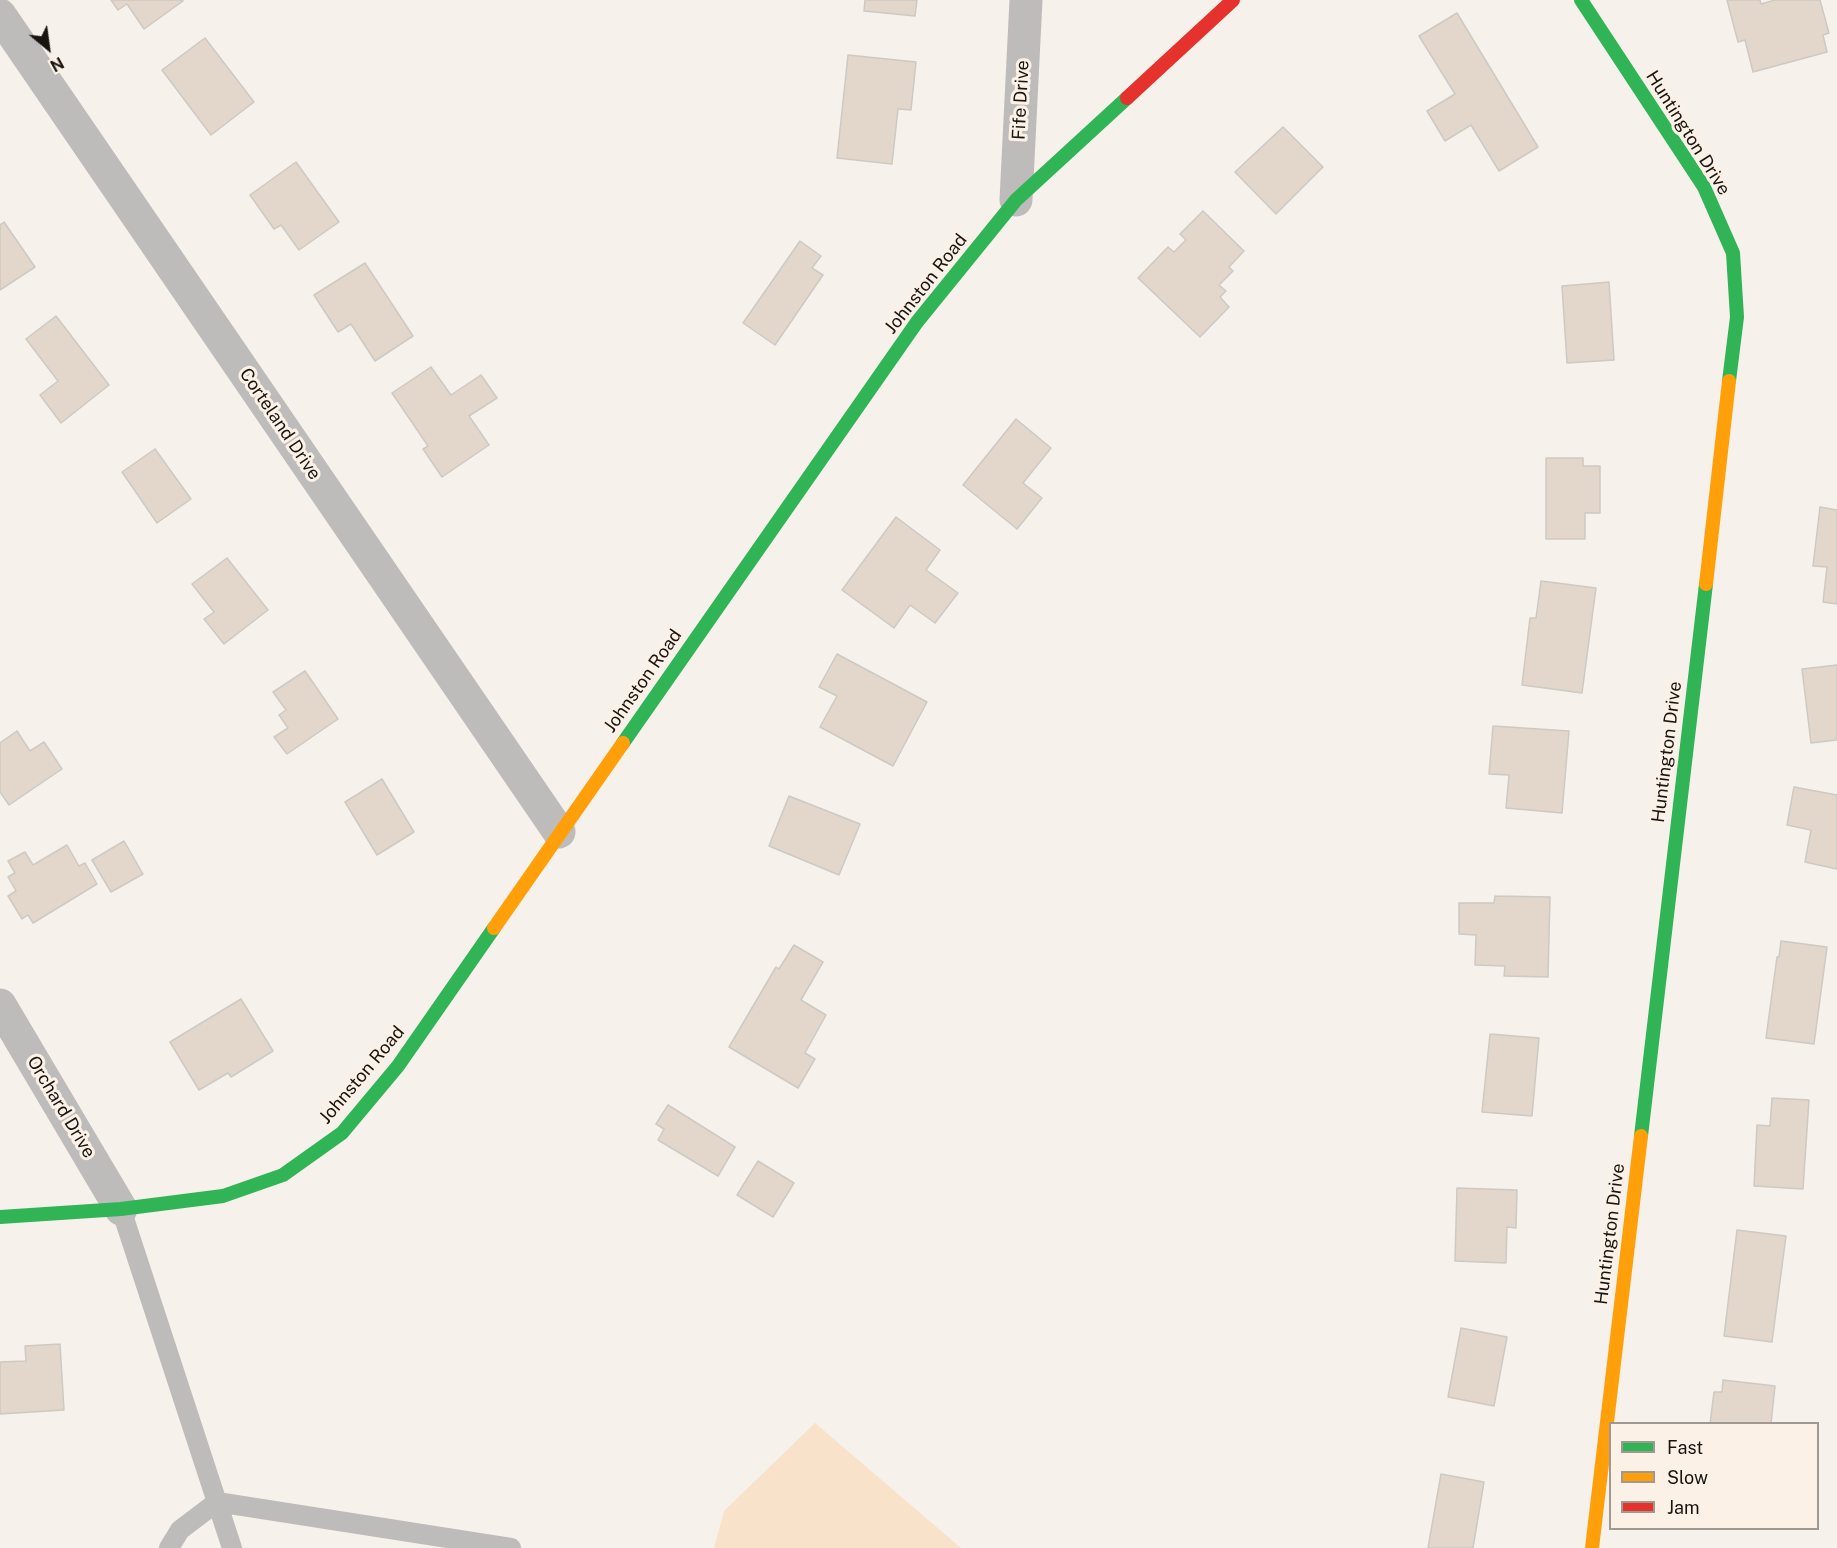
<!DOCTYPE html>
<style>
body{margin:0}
#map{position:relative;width:1837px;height:1548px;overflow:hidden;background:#f6f1eb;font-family:"Public Sans",sans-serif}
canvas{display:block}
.legend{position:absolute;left:1609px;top:1422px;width:210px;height:108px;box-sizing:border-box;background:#fbf1e7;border:2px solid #a09991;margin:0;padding:8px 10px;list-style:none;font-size:18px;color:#181511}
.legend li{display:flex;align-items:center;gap:12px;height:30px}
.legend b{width:30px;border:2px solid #a09991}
.north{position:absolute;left:18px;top:18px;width:60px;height:60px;-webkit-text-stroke:4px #fbf1e7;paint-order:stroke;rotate:151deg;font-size:16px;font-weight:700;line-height:24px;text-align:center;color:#181511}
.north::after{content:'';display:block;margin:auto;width:21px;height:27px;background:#181511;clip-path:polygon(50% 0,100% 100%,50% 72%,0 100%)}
</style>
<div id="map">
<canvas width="1837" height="1548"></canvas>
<ul class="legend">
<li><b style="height:8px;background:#30b455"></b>Fast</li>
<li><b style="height:8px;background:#ff9f0a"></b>Slow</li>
<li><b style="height:8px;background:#e5322d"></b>Jam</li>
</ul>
<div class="north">N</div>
</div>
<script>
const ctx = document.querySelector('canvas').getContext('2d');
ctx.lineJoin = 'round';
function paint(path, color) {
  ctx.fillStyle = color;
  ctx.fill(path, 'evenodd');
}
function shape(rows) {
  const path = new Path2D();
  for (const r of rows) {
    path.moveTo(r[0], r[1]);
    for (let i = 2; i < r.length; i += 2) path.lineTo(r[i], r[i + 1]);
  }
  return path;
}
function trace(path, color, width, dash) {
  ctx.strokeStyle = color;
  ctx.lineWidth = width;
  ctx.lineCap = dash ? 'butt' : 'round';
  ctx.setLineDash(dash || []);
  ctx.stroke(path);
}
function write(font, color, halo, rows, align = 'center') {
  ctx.font = font + ' "Public Sans",sans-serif';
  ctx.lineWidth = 6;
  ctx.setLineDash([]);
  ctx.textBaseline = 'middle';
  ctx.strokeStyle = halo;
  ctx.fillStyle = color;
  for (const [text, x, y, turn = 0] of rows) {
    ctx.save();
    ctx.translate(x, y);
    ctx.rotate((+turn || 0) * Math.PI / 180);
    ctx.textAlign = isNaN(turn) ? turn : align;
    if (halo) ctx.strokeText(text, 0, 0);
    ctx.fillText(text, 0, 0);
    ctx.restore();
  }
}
paint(shape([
 [815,1423,961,1548,714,1548,724,1511]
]), '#f8e3ca');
const building = shape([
 [111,0,183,0,183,1,144,29,127,4,118,10,111,0],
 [865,0,917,0,915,16,864,11,865,0],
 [1727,0,1760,0,1761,4,1775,0,1820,0,1829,33,1823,35,1827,52,1753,72,1745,40,1738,42,1727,0],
 [1457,13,1538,147,1499,171,1471,125,1445,141,1427,111,1455,94,1419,36,1457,13],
 [205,38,254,102,211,135,162,70,205,38],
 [848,55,916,62,911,110,898,109,892,164,837,158,848,55],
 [1283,127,1323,167,1276,214,1235,172,1283,127],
 [296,162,339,222,299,250,281,225,274,229,250,195,296,162],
 [1203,211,1244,251,1229,267,1233,271,1219,285,1226,291,1220,297,1229,307,1200,337,1138,278,1168,247,1174,252,1186,240,1180,234,1203,211],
 [4,222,35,267,0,290,0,225,4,222],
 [800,241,821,256,812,268,823,275,775,345,743,323,800,241],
 [365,263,413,336,375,361,351,324,338,332,314,295,365,263],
 [1609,282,1614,360,1567,363,1562,286,1609,282],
 [56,316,109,385,61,423,40,395,58,381,26,339,56,316],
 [431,367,451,395,481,375,497,398,469,416,489,445,442,477,423,449,428,446,392,393,431,367],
 [1016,419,1051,448,1023,483,1042,498,1017,529,963,485,1016,419],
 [155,449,191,499,157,523,122,472,155,449],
 [1546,458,1583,458,1583,466,1600,466,1600,513,1585,513,1585,539,1546,539,1546,458],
 [1820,507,1837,510,1837,604,1823,602,1827,567,1813,566,1820,507],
 [896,517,940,550,926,570,958,593,935,623,910,605,894,628,842,590,896,517],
 [227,558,268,610,224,644,204,619,214,612,192,584,227,558],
 [1541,581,1596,588,1582,693,1522,685,1530,618,1536,618,1541,581],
 [837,654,927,702,893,766,820,727,837,696,819,687,837,654],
 [1837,665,1837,740,1811,743,1802,669,1837,665],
 [305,671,338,719,287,754,274,737,288,728,279,715,286,710,273,692,305,671],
 [1493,726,1569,731,1562,813,1506,808,1509,775,1489,774,1493,726],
 [17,731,30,751,44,742,62,769,9,805,0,792,0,743,17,731],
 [382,779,414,832,377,855,345,802,382,779],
 [1794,787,1837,795,1837,869,1805,862,1811,830,1787,825,1794,787],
 [789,796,860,824,839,875,769,846,789,796],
 [124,841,143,874,111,892,92,860,124,841],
 [67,845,79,866,85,863,97,884,33,923,28,915,22,919,8,896,16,891,8,877,15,873,8,861,25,852,33,865,67,845],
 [1495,896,1550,897,1548,977,1504,976,1505,966,1475,965,1476,935,1459,934,1459,903,1494,903,1495,896],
 [1781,941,1827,947,1814,1044,1766,1038,1777,957,1779,957,1781,941],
 [794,945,823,962,801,1000,826,1015,805,1053,815,1059,798,1088,729,1047,776,967,779,969,794,945],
 [241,999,273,1051,231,1077,228,1073,199,1090,170,1042,241,999],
 [1490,1034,1539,1038,1532,1116,1482,1112,1490,1034],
 [1772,1098,1809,1100,1803,1189,1754,1186,1757,1125,1770,1126,1772,1098],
 [668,1105,735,1147,718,1176,658,1140,664,1129,656,1124,668,1105],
 [758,1161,794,1183,773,1217,737,1195,758,1161],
 [1457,1188,1517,1190,1516,1228,1507,1227,1506,1263,1455,1261,1457,1188],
 [1737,1230,1786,1236,1772,1342,1724,1336,1737,1230],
 [1461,1328,1507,1337,1494,1406,1448,1397,1461,1328],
 [60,1344,64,1410,0,1414,0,1362,26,1361,25,1346,60,1344],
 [1723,1380,1775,1386,1771,1424,1710,1424,1714,1392,1722,1392,1723,1380],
 [1441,1474,1484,1482,1473,1548,1428,1548,1441,1474]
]);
paint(building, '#e2d7ca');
trace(building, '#cdc9c4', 1.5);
trace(shape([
 [121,1209,232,1548],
 [169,1548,180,1530,217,1502,511,1548]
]), '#bebcbb', 20);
trace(shape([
 [0,15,559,832],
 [1016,200,1026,0],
 [0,1005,121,1209]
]), '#bebcbb', 33);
trace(shape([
 [1581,0,1704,187,1733,253,1737,317,1729,381],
 [623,743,917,322,1016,200,1127,98],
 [1641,1136,1706,584],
 [0,1217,121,1209,223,1196,283,1175,342,1133,398,1066,494,928]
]), '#30b455', 14);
trace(shape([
 [1706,584,1729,381],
 [494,928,623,743],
 [1592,1548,1641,1136]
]), '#ff9f0a', 14);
trace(shape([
 [1127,98,1233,0]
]), '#e5322d', 14);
write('18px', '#181511', '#fbf1e7', [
 ["Fife Drive",1021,100,-87],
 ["Huntington Drive",1688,133,58],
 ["Johnston Road",926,284,-52],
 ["Corteland Drive",280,424,56],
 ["Johnston Road",643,681,-55],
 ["Huntington Drive",1667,752,-83],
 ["Johnston Road",362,1075,-50],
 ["Orchard Drive",61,1107,59],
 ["Huntington Drive",1610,1234,-83]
]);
</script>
